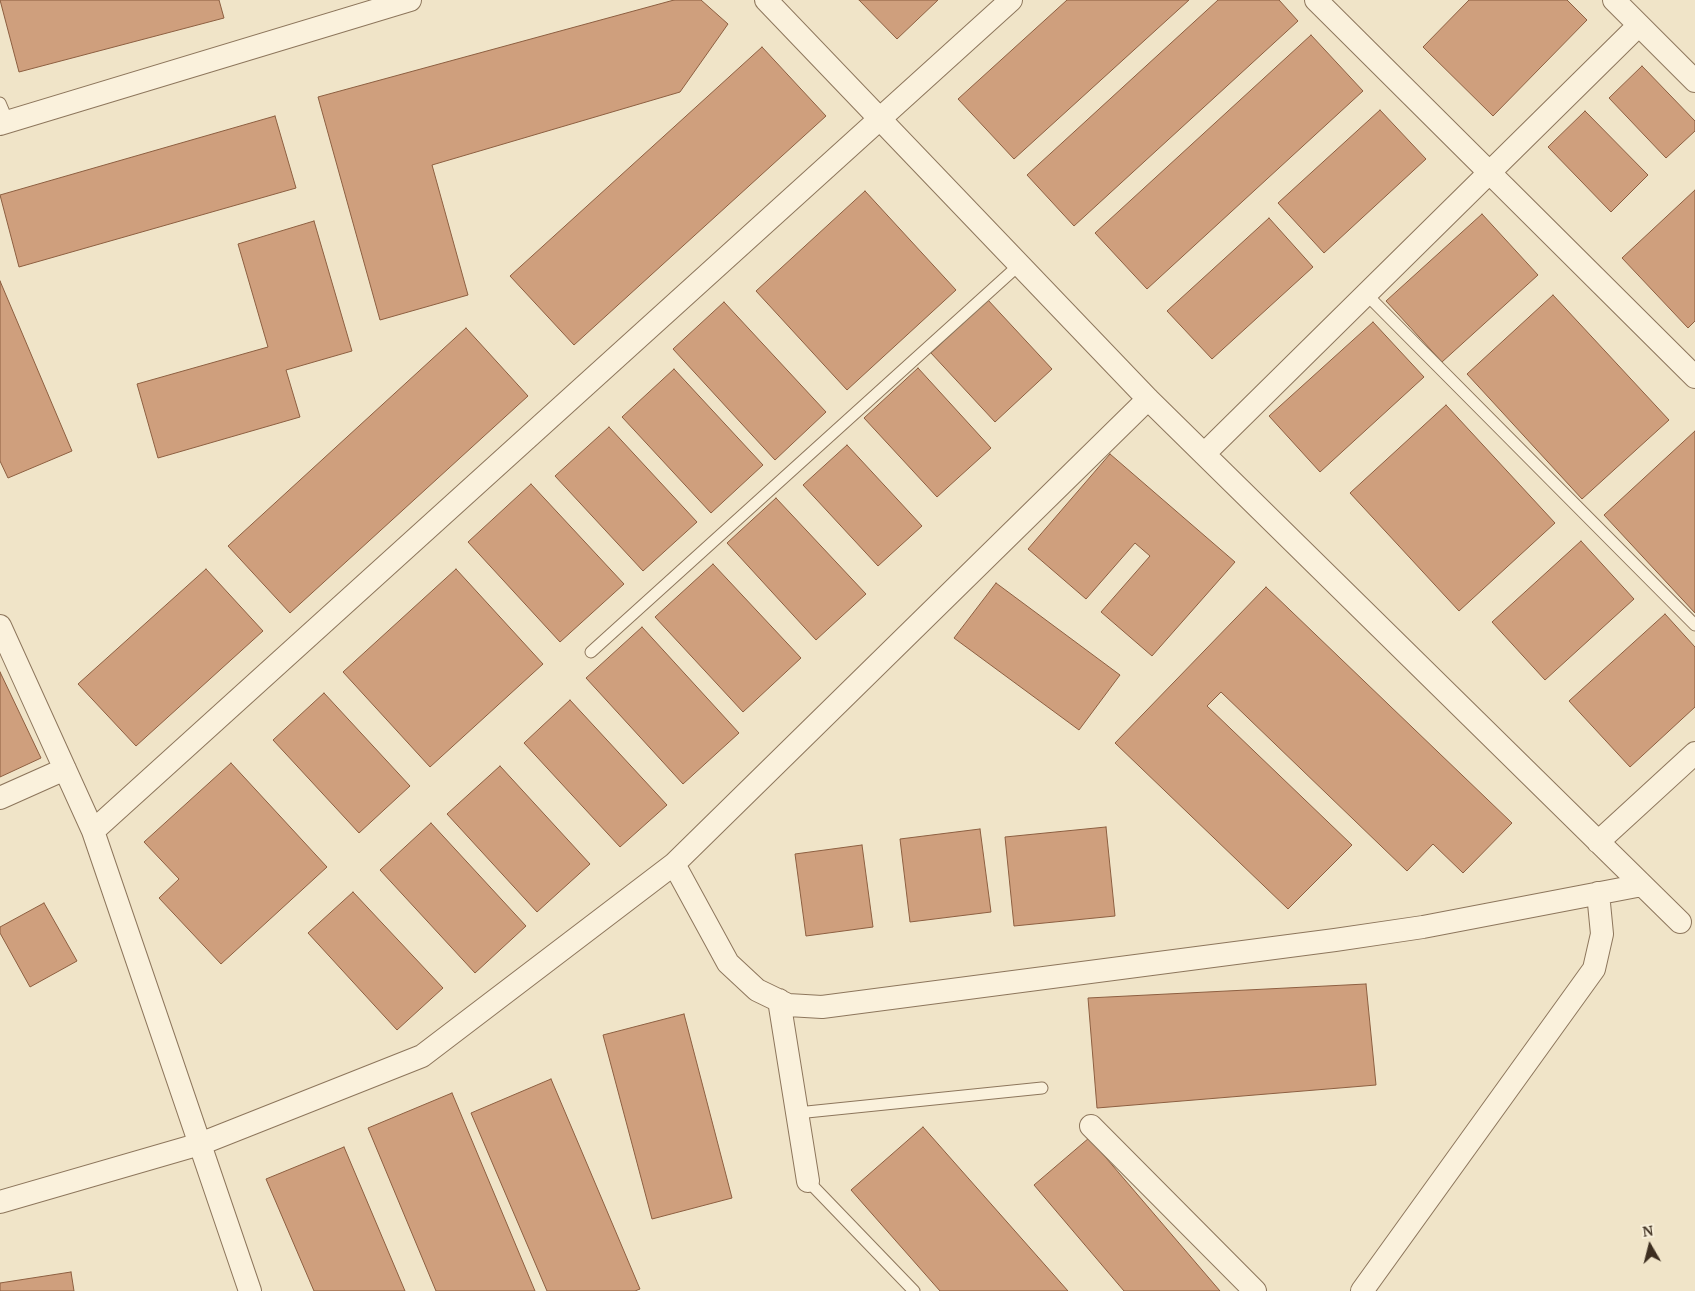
<!DOCTYPE html>
<style>
body{margin:0}
#map{position:relative;width:1695px;height:1291px;overflow:hidden;background:#f0e4c8;font-family:"PT Serif",serif}
canvas{display:block}
.north{position:absolute;left:1625px;top:1221px;width:50px;height:50px;-webkit-text-stroke:4px #f7eed8;paint-order:stroke;rotate:352deg;font-size:14px;font-weight:700;line-height:20px;text-align:center;color:#3d2e20}
.north::after{content:'';display:block;margin:auto;width:18px;height:22px;background:#3d2e20;clip-path:polygon(50% 0,100% 100%,50% 72%,0 100%)}
</style>
<div id="map">
<canvas width="1695" height="1291"></canvas>
<div class="north">N</div>
</div>
<script>
const ctx = document.querySelector('canvas').getContext('2d');
ctx.lineJoin = 'round';
function paint(path, color) {
  ctx.fillStyle = color;
  ctx.fill(path, 'evenodd');
}
function shape(rows) {
  const path = new Path2D();
  for (const r of rows) {
    path.moveTo(r[0], r[1]);
    for (let i = 2; i < r.length; i += 2) path.lineTo(r[i], r[i + 1]);
  }
  return path;
}
function trace(path, color, width, dash) {
  ctx.strokeStyle = color;
  ctx.lineWidth = width;
  ctx.lineCap = dash ? 'butt' : 'round';
  ctx.setLineDash(dash || []);
  ctx.stroke(path);
}
const building = shape([
 [0,0,219,0,224,18,19,72,0,0],
 [674,0,701,0,728,24,680,92,432,165,468,295,380,320,318,97,674,0],
 [859,0,938,0,897,39,859,0],
 [1067,0,1189,0,1014,159,958,99,1067,0],
 [1218,0,1279,0,1298,21,1074,226,1027,175,1218,0],
 [1469,0,1567,0,1587,20,1493,116,1423,47,1469,0],
 [1311,35,1363,91,1147,289,1095,233,1311,35],
 [762,47,826,116,574,345,510,276,762,47],
 [1642,66,1695,121,1695,131,1666,158,1609,98,1642,66],
 [1380,110,1426,159,1324,253,1278,203,1380,110],
 [1585,111,1648,175,1611,212,1548,147,1585,111],
 [275,116,296,188,19,267,0,195,275,116],
 [1695,190,1695,321,1688,328,1622,258,1695,190],
 [865,191,956,290,847,390,756,291,865,191],
 [1482,214,1538,275,1442,362,1386,301,1482,214],
 [1269,218,1313,267,1212,359,1167,311,1269,218],
 [314,221,352,351,286,370,300,417,158,458,137,384,268,347,238,244,314,221],
 [0,281,72,451,8,478,0,461,0,281],
 [1553,295,1669,420,1582,499,1467,374,1553,295],
 [988,300,1052,369,995,422,931,353,988,300],
 [724,302,826,412,775,460,673,349,724,302],
 [1373,322,1424,377,1320,472,1269,416,1373,322],
 [466,328,528,396,290,613,228,546,466,328],
 [918,368,991,448,937,497,864,418,918,368],
 [674,369,763,465,711,513,622,417,674,369],
 [1446,405,1555,523,1459,611,1350,493,1446,405],
 [609,427,697,522,643,571,555,476,609,427],
 [1695,431,1695,613,1604,515,1695,431],
 [847,445,922,526,878,566,803,485,847,445],
 [1110,454,1235,562,1152,656,1101,612,1150,556,1135,543,1086,599,1028,549,1110,454],
 [531,484,624,584,560,642,468,542,531,484],
 [776,498,866,594,816,640,727,543,776,498],
 [1581,541,1634,599,1545,680,1492,622,1581,541],
 [713,564,801,658,743,712,655,617,713,564],
 [206,569,263,631,136,746,78,684,206,569],
 [456,569,543,664,430,767,343,672,456,569],
 [996,583,1120,675,1079,730,954,638,996,583],
 [1266,587,1512,823,1463,873,1433,844,1407,871,1221,692,1207,706,1352,845,1288,909,1115,743,1266,587],
 [1665,614,1695,647,1695,707,1630,767,1569,701,1665,614],
 [642,627,739,733,683,784,586,678,642,627],
 [0,672,41,758,0,777,0,672],
 [324,693,410,786,359,833,273,740,324,693],
 [570,700,667,805,620,847,524,743,570,700],
 [231,763,327,867,221,964,159,898,179,879,144,842,231,763],
 [500,766,590,864,537,912,447,814,500,766],
 [431,823,526,926,475,973,380,870,431,823],
 [1106,827,1115,916,1014,926,1005,837,1106,827],
 [980,829,991,912,910,922,900,839,980,829],
 [862,845,873,927,806,936,795,854,862,845],
 [353,892,443,988,397,1030,308,933,353,892],
 [44,903,77,961,30,987,0,933,0,927,44,903],
 [1366,984,1376,1085,1097,1108,1088,998,1366,984],
 [684,1014,732,1198,652,1219,603,1035,684,1014],
 [551,1079,640,1289,635,1291,547,1291,471,1113,551,1079],
 [452,1093,535,1291,436,1291,368,1128,452,1093],
 [923,1127,1068,1291,940,1291,851,1190,923,1127],
 [1089,1138,1220,1291,1124,1291,1034,1185,1089,1138],
 [344,1147,405,1291,314,1291,266,1179,344,1147],
 [71,1272,74,1291,0,1291,0,1283,71,1272]
]);
paint(building, '#cf9f7d');
trace(building, '#8d5f41', 1);
const lane = shape([
 [0,103,8,122],
 [1367,295,1695,625],
 [591,652,1019,265],
 [797,1113,1042,1088],
 [808,1181,914,1291]
]);
const street = shape([
 [766,0,1148,399,1680,922],
 [1316,0,1695,377],
 [1614,0,1695,81],
 [0,124,410,0],
 [1204,454,1639,25],
 [0,626,93,831],
 [0,798,65,769],
 [1598,842,1695,753],
 [674,864,728,963,757,990,788,1005,822,1007,1335,940,1423,927,1642,885],
 [779,1000,808,1181],
 [1091,1126,1255,1291],
 [0,1202,200,1144,422,1056,674,864,1148,399],
 [250,1291,93,831,1011,0],
 [1362,1291,1594,969,1602,934,1598,893]
]);
trace(lane, '#8d765c', 13);
trace(street, '#8d765c', 24);
trace(lane, '#faf1dc', 11);
trace(street, '#faf1dc', 22);
</script>
